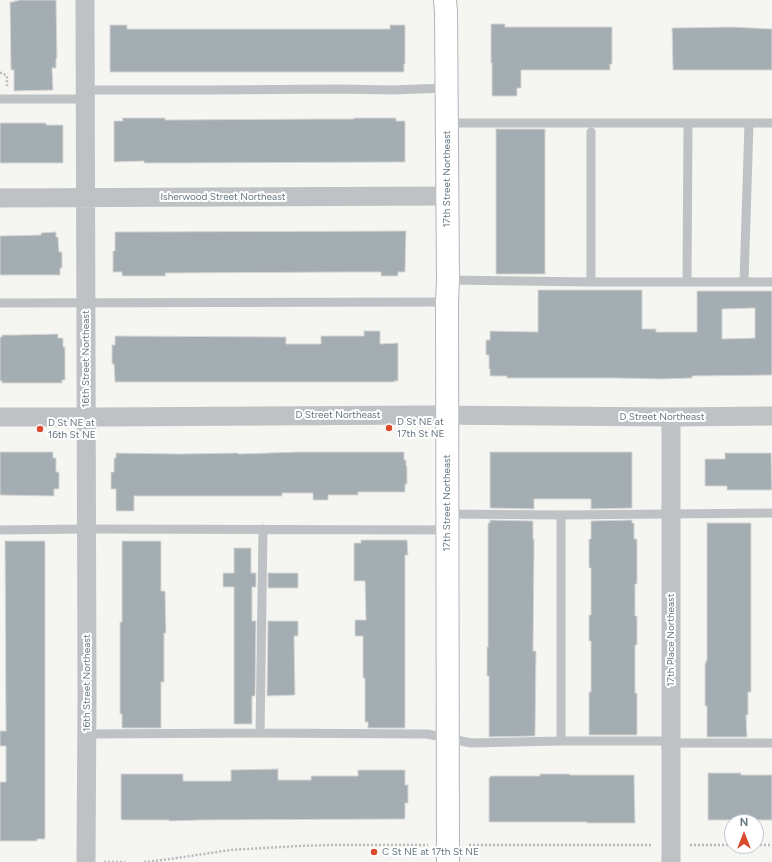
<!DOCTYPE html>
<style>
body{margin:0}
#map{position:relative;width:772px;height:862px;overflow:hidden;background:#f5f5f1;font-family:Figtree,sans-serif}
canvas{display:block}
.north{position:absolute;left:724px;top:814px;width:40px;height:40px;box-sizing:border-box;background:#fff;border:1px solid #c1c8cd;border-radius:50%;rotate:0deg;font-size:11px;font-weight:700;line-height:16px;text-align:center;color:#657681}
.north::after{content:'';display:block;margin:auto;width:14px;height:18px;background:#db4a2c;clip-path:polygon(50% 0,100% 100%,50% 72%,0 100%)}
</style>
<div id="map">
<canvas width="772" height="862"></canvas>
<div class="north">N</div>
</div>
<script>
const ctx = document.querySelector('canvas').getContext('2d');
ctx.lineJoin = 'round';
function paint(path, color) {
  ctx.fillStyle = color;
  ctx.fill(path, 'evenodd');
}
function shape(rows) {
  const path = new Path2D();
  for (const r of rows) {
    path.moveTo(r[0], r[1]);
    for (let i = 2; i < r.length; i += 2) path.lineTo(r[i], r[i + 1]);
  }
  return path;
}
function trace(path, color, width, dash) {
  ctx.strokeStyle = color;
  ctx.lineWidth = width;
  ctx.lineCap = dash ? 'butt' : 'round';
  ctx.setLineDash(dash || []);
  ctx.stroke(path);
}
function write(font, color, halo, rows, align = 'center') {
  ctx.font = font + ' Figtree,sans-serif';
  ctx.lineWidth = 4;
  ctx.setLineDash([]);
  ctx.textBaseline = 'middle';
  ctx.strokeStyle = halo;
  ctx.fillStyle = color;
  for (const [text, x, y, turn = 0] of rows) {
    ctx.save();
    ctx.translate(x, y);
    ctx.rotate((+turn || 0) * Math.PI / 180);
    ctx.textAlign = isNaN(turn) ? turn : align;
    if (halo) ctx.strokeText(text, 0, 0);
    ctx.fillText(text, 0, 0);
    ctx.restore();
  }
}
const building = shape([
 [18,0,56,0,57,58,56,58,56,68,52,68,53,90,14,91,14,70,11,70,10,2,14,2,14,1,18,1,18,0],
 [491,24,505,24,505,27,612,27,612,64,610,64,610,70,521,70,521,88,517,88,517,96,492,96,492,63,491,63,491,24],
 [110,25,127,25,127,29,390,29,390,25,405,25,405,64,404,64,404,72,110,72,110,25],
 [732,27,772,29,772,70,673,70,672,28,732,27],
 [122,118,165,118,165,120,318,119,354,119,354,118,396,118,396,121,405,121,405,162,173,163,144,163,144,161,114,162,114,121,123,121,122,118],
 [0,123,46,123,46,125,63,125,63,163,0,163,0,123],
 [496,129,545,129,545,274,496,274,496,129],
 [406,231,405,272,398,272,398,276,381,276,381,272,346,272,172,273,165,273,166,276,122,276,122,272,113,272,113,251,115,251,115,232,406,231],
 [56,232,56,237,58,237,59,252,62,252,62,268,60,268,60,275,0,275,0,236,41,235,41,233,56,232],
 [538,290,642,290,642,329,656,329,656,332,697,332,697,291,772,291,772,375,692,376,692,378,662,379,616,378,507,378,507,376,490,376,490,369,489,369,489,355,486,355,486,340,490,340,490,331,538,332,538,290],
 [755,308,755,338,722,339,722,309,755,308],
 [364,331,380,331,380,344,398,343,398,381,394,381,394,382,115,382,114,364,112,364,112,345,115,345,115,336,286,337,286,344,321,344,321,336,364,336,364,331],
 [58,334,58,338,63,338,63,347,65,347,65,380,62,380,62,383,2,383,2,381,0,381,0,337,2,337,2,335,16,335,58,334],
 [0,452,53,452,53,458,56,458,56,472,59,472,59,489,54,489,54,496,0,495,0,452],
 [298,452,404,452,404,460,406,460,406,466,407,466,407,484,405,484,405,492,358,492,358,495,328,495,328,500,313,500,313,493,282,493,282,496,134,496,134,511,116,511,116,489,111,489,111,472,114,472,114,458,116,458,116,453,179,454,238,453,238,454,298,452],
 [490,452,632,452,632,508,591,509,591,499,534,499,534,509,490,508,490,452],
 [725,453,771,453,772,490,727,490,727,486,705,486,705,459,725,459,725,453],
 [490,520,533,521,533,539,534,539,534,554,533,651,536,651,535,736,489,737,489,676,487,676,487,647,488,647,488,523,490,523,490,520],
 [632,520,632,523,634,523,634,539,637,539,637,584,635,584,635,616,637,616,637,645,635,645,635,693,637,693,637,735,589,735,589,692,591,692,591,641,589,641,589,615,591,615,591,568,589,568,589,539,591,539,591,521,632,520],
 [707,523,751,523,751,692,748,692,748,715,746,715,747,737,707,737,707,706,705,706,705,663,706,663,706,660,707,660,707,523],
 [361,540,407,540,408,555,405,555,405,728,368,728,368,722,365,722,365,678,363,678,363,636,355,636,355,620,366,620,365,581,354,581,354,543,361,543,361,540],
 [5,541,45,541,45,839,37,839,37,841,0,841,0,782,6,782,6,746,0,746,0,731,6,731,5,541],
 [122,541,161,541,161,591,165,591,166,633,164,633,164,682,161,682,161,728,122,728,122,714,120,714,120,622,122,622,122,541],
 [234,548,251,548,251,573,256,573,256,587,252,587,252,621,256,621,255,696,252,696,252,724,234,724,234,587,223,587,223,573,234,573,234,548],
 [268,573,298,573,298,588,268,588,268,573],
 [268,621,298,621,298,636,294,636,295,695,267,696,268,621],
 [278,769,278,780,311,780,311,776,358,776,358,770,405,770,405,785,408,785,408,803,405,803,405,819,200,820,169,821,169,820,122,820,121,819,121,774,183,774,183,781,231,781,231,770,278,769],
 [708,773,741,773,741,775,772,775,772,820,708,820,708,773],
 [540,774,570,774,570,775,634,775,635,823,587,823,587,822,489,822,489,778,490,778,490,776,540,776,540,774]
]);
paint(building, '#a4adb2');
trace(building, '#d6d6d4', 1);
const secondary = shape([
 [445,0,446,12,448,280,447,302,448,862]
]);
trace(secondary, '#b0b6ba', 24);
trace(shape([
 [0,73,2,73,7,76,7,86],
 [469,845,652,845],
 [690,845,732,845],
 [756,845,772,845],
 [104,862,125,862],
 [144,862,163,860,230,850,298,846,330,845,428,845]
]), '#b8bbbd', 2.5, [2, 2]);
trace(shape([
 [86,90,210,90,338,89,393,90,446,88],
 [0,99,86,99],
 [447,123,772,123],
 [448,280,591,282,772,282],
 [591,282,591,132],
 [687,282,688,123],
 [744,282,749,123],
 [0,303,447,302],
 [447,514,561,515,772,513],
 [561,515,561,741],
 [0,530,86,529,447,530],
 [260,733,263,529],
 [87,734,260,733,427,734,471,743,561,741,662,741,671,743,772,743]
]), '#bec2c5', 9);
trace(shape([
 [85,0,87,696,86,862],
 [0,198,447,196],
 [0,417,103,417,426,415,671,417,772,416],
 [671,862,671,417]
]), '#bec2c5', 19);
trace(secondary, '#fff', 22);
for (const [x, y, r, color] of [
 [389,428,4,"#db4a2c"],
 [40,429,4,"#db4a2c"],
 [374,852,4,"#db4a2c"]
]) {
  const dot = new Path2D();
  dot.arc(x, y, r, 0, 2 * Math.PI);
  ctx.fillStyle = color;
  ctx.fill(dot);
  trace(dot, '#fff', 1.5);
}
write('10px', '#657681', '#fff', [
 ["17th Street Northeast",447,179,-90],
 ["Isherwood Street Northeast",223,197],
 ["16th Street Northeast",86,359,-90],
 ["D Street Northeast",338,415],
 ["D Street Northeast",662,417],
 ["17th Street Northeast",447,503,-90],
 ["17th Place Northeast",671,640,-90],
 ["16th Street Northeast",87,683,-90]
]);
write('10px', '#657681', '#fff', [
 ["D St NE at",397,422],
 ["17th St NE",397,434],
 ["D St NE at",48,423],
 ["16th St NE",48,435],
 ["C St NE at 17th St NE",382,852]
], 'left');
</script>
